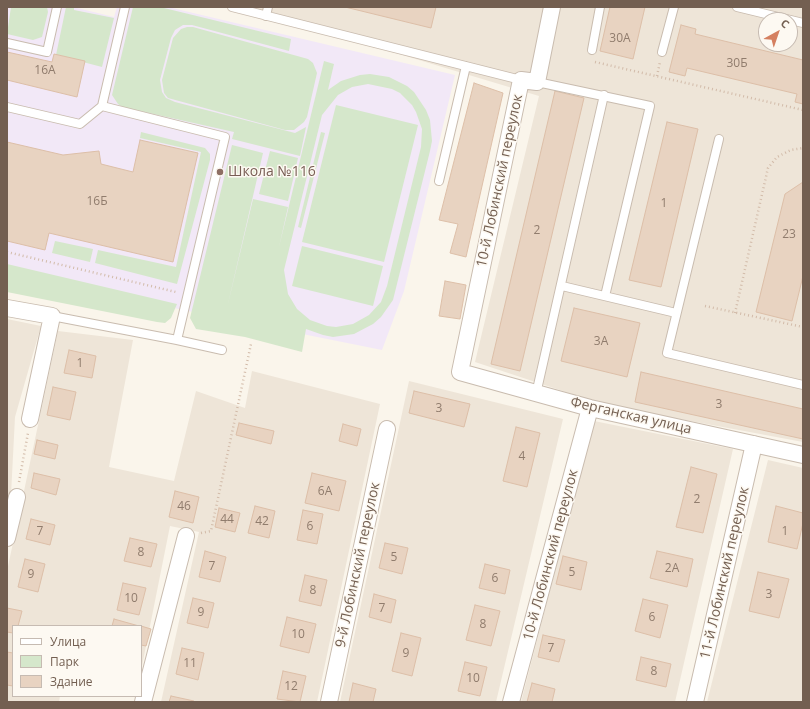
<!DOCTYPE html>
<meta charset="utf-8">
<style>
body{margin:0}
#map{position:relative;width:810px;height:709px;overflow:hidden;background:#faf5eb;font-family:"Open Sans",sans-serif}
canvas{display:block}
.frame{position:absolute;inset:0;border:8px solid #735f51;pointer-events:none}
.legend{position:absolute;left:12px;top:625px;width:130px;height:72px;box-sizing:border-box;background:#fdf9f2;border:1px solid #c6bbb2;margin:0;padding:5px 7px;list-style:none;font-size:12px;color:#735f51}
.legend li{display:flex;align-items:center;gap:8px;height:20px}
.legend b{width:20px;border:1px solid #c6bbb2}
.north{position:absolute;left:758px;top:12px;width:40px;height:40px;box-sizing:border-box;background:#fdf9f2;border:1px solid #c6bbb2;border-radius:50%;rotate:40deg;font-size:11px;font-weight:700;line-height:16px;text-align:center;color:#735f51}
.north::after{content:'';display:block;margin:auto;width:14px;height:18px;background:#d58060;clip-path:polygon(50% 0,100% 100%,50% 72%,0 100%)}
</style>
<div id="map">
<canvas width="810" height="709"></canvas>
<div class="frame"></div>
<ul class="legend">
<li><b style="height:5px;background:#fff"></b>Улица</li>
<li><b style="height:11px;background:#d5e7cb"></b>Парк</li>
<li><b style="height:11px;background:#e8d3c1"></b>Здание</li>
</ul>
<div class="north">С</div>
</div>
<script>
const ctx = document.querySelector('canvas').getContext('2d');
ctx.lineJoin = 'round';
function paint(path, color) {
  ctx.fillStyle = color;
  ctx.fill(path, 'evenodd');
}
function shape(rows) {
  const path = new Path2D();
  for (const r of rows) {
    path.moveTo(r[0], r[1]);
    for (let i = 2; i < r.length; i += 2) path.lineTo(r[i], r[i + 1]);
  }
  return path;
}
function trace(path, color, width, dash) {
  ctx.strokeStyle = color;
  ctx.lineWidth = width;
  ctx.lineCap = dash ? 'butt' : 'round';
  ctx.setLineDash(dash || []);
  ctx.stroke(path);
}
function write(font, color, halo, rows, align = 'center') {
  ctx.font = font + ' "Open Sans",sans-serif';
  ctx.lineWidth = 3;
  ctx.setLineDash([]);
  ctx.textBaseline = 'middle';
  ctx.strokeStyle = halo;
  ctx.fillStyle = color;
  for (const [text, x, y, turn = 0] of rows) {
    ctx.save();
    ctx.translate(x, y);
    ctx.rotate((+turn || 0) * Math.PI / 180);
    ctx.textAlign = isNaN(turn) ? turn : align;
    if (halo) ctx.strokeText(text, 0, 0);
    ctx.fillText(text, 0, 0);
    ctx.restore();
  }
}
paint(shape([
 [242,7,803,7,803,442,605,405,475,362,539,96],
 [766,20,790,20,790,44,766,44],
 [7,319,41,326,15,417,11,495,7,494],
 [58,331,133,340,109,467,174,481,196,391,245,408,252,371,380,404,317,702,161,702,199,532,170,526,141,671,141,626,13,626,13,696,60,696,59,702,7,702,7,571],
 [409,381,563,419,496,702,340,702],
 [594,421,733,449,675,702,521,702],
 [768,460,803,468,803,702,707,702]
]), '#eee5d8');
paint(shape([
 [7,7,73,7,114,17,117,7,168,7,455,75,404,291,382,350,183,310,7,269]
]), '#f2e8f7');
paint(shape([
 [11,7,47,7,48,12,42,37,33,40,7,34],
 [66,7,74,7,74,10,114,18,102,67,56,55],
 [133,7,160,7,291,39,289,51,192,25,183,25,175,30,171,38,160,80,162,92,166,98,175,102,295,133,306,127,300,156,232,139,234,132,122,107,118,104,112,95],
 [187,27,193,27,308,59,313,63,317,73,307,117,304,122,294,130,285,130,168,98,164,93,162,80,173,38,181,29],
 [324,61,334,64,328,90,341,81,360,75,370,74,389,77,407,86,414,92,426,110,430,120,432,141,430,151,393,300,381,317,373,324,354,334,333,337,323,335,306,329,302,352,245,337,196,329,190,318,232,145,263,153,227,308,253,199,288,207,279,247],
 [368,84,392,89,400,93,412,105,416,112,422,129,421,147,387,286,381,302,369,315,353,324,336,327,327,326,310,320,297,309,288,294,284,270,322,115,338,95,352,87],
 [336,105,418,125,384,262,302,242],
 [141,132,205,148,210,154,210,160,177,284,95,263,98,250,176,267,201,152,140,138],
 [321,132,325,133,301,228,298,227],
 [270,151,298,158,288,201,259,194],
 [55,241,93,249,90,262,52,253],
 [302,246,383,266,373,306,292,286],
 [7,264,177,304,171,318,165,323,157,322,7,292]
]), '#d5e7cb');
const building = shape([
 [345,7,436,7,431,28,345,7],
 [610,7,645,7,633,59,600,51,610,7],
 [681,25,696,29,695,34,803,60,803,104,795,102,797,94,687,68,685,76,669,72,681,25],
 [7,52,52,62,54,54,85,61,77,97,7,80,7,52],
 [474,83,503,93,466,257,450,253,458,224,439,220,474,83],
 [555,91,584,98,520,371,491,364,555,91],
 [667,122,698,129,661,287,629,280,667,122],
 [140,140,198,153,173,262,49,233,45,250,7,241,7,142,63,155,99,151,101,164,133,172,140,140],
 [803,182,803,276,792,321,756,312,785,194,803,182],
 [445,281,466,285,460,319,439,316,445,281],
 [574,308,640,323,627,377,561,361,574,308],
 [69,350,96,356,92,378,64,373,69,350],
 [641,372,803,409,803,439,635,402,641,372],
 [53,387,76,392,70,420,47,415,53,387],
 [414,391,470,404,464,427,409,413,414,391],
 [239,423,274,431,271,444,236,435,239,423],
 [343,424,361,429,357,446,339,441,343,424],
 [516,427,540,433,527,487,503,481,516,427],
 [37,440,58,445,55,459,34,454,37,440],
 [691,467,717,474,703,533,676,527,691,467],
 [34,473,60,479,56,495,31,488,34,473],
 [312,473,346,481,339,511,305,503,312,473],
 [175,491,199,497,193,523,169,517,175,491],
 [255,506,275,511,269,538,248,533,255,506],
 [776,506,803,513,803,523,797,549,768,542,776,506],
 [219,508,240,513,235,532,215,527,219,508],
 [303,510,323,514,317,544,297,540,303,510],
 [31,519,55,525,50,545,26,539,31,519],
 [130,538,157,544,151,567,124,561,130,538],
 [385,543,408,548,402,574,379,568,385,543],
 [205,551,226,557,220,582,199,577,205,551],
 [657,551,693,559,687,587,650,578,657,551],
 [563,556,587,562,581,590,556,584,563,556],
 [25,559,45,564,38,592,18,587,25,559],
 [485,564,510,570,505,594,479,588,485,564],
 [758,572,789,579,779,618,749,611,758,572],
 [305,575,327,580,321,606,299,601,305,575],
 [123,583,146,588,139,615,117,610,123,583],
 [374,594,396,600,391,623,369,617,374,594],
 [193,598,214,603,208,628,187,623,193,598],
 [643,599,668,605,660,638,635,631,643,599],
 [475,605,500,611,491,646,466,640,475,605],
 [7,608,22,611,18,626,13,626,13,633,7,632,7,608],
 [287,617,316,624,309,653,280,646,287,617],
 [114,619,139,626,112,626,114,619],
 [141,626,151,629,146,646,141,645,141,626],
 [401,633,421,638,412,676,392,671,401,633],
 [543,635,565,640,559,662,538,657,543,635],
 [182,648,204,653,198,680,176,674,182,648],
 [7,652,13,653,13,686,7,685,7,652],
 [641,657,671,664,666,687,636,680,641,657],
 [465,662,487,667,480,696,458,691,465,662],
 [283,671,306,676,300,702,277,699,283,671],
 [353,683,376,689,373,702,349,702,353,683],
 [532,683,555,689,552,702,527,702,532,683],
 [171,696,194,701,193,702,169,702,171,696]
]);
paint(building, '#e8d3c1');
trace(building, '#ddbfa8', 1);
const lane = shape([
 [232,7,521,80],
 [737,7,803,23],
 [266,16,268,7],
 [7,43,47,52,57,7],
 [592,50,600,7],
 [662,52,674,7],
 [537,82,650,106,605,296],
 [7,107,80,124,102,106,125,7],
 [719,139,667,353,803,385],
 [439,181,466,66],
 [562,286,676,313],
 [52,316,177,340,225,137,102,106],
 [177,340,222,350],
 [536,394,604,95]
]);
const street = shape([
 [552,7,537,82,521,80,460,372,590,408,803,455],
 [7,308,52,316,30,419],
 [7,538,17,497],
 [143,702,186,536],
 [329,702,387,429],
 [511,702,590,408],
 [695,702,754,444]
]);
trace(lane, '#c9bcaf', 10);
trace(street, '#c9bcaf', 18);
trace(shape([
 [595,62,803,110],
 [657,76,660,62],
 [7,252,176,292],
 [705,306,803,327],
 [735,313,768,168,777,157,791,150,803,148],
 [19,482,28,433],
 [201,533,211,531,251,344]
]), '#d2bba9', 2.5, [1, 3]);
trace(lane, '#fff', 8);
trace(street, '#fff', 16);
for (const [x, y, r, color] of [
 [220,172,4,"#8d6e63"]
]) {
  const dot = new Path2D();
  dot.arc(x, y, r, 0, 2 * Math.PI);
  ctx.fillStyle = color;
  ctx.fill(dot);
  trace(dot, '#fdf9f2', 1.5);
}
write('12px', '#907c6d', null, [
 ["30А",620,39],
 ["30Б",737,64],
 ["16А",45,71],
 ["16Б",97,202],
 ["1",664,204],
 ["2",537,231],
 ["23",789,235],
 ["3А",601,342],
 ["1",80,364],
 ["3",719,405],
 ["3",439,409],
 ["4",522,457],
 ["6А",325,492],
 ["2",697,500],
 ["46",184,507],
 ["44",227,520],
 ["42",262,522],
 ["6",310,527],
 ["7",40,532],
 ["1",785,532],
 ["8",141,553],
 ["5",394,558],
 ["7",212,567],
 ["2А",672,569],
 ["5",572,573],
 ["9",31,575],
 ["6",495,579],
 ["8",313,591],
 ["3",769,595],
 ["10",131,599],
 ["7",382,609],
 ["9",201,613],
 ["6",652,618],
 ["8",483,625],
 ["10",298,635],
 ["7",551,649],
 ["9",406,654],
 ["11",190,664],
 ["8",654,672],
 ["10",473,679],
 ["12",291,687]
]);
write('14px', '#785e54', '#fdf9f2', [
 ["Школа №116",228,172]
], 'left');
write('14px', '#735f51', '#fdf9f2', [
 ["10-й Лобинский переулок",500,181,-78],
 ["Ферганская улица",631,416,13],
 ["10-й Лобинский переулок",551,555,-75],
 ["9-й Лобинский переулок",358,565,-78],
 ["11-й Лобинский переулок",725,573,-77]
]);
</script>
